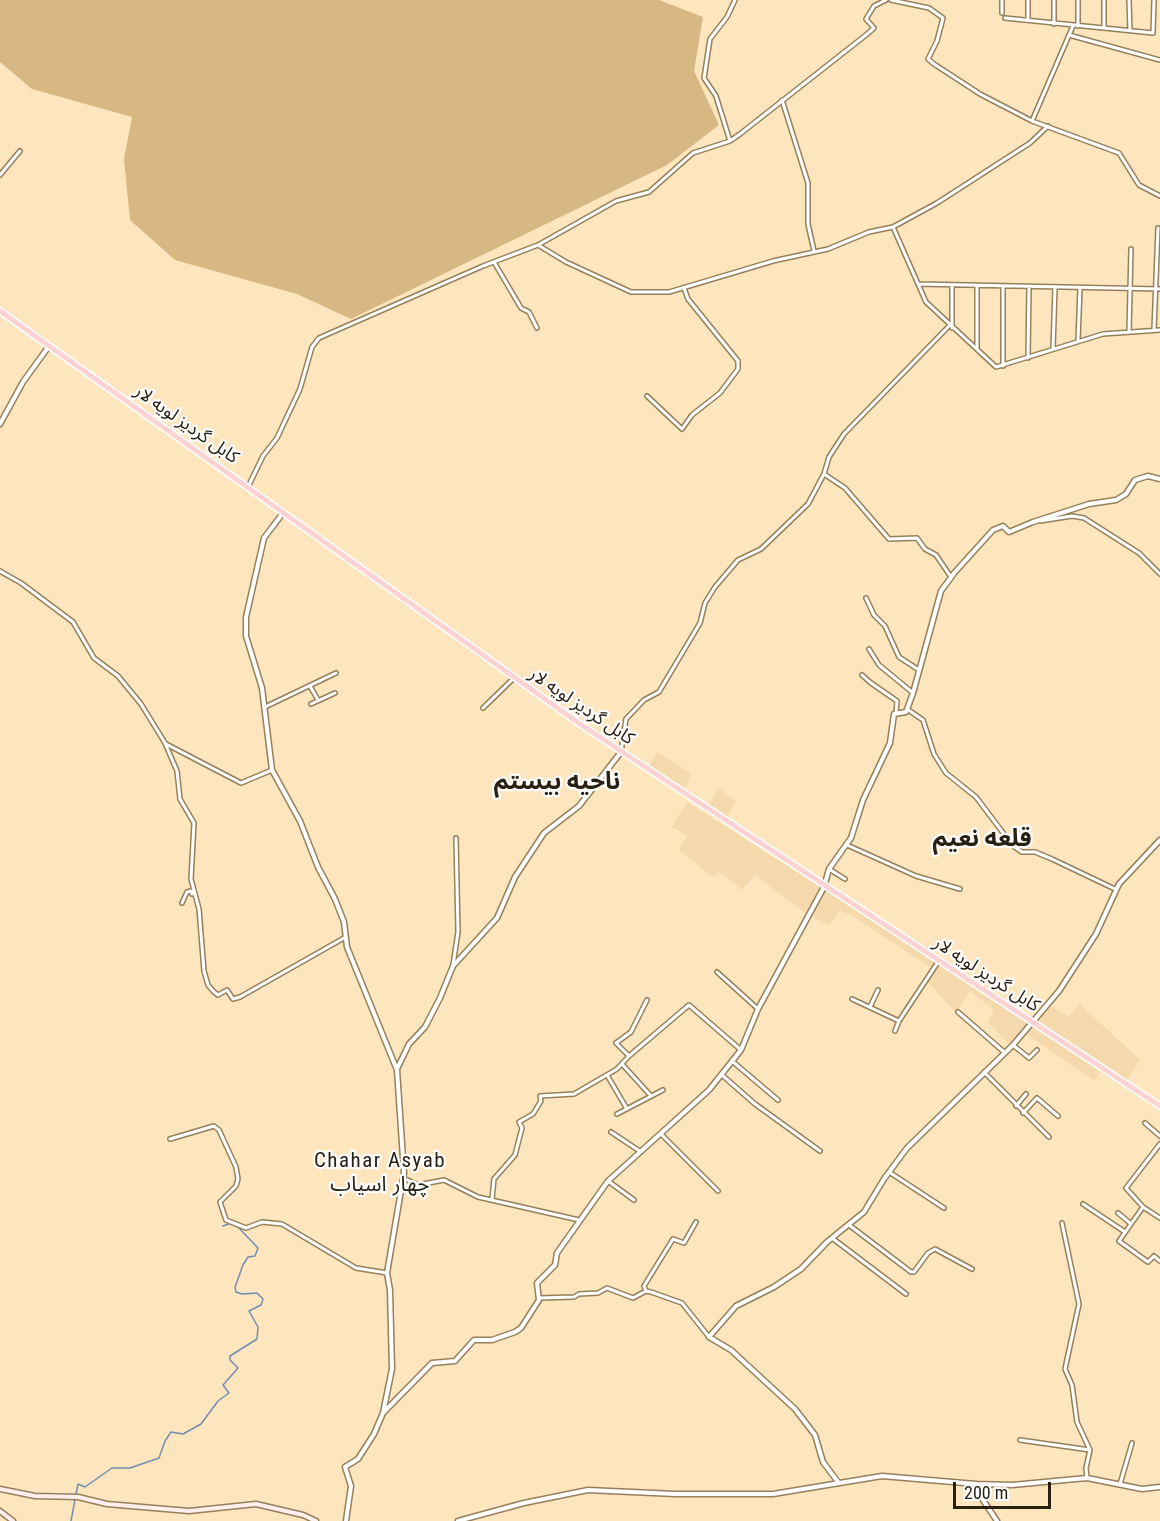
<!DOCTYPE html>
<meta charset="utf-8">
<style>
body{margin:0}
#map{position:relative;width:1160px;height:1521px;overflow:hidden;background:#fde5be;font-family:"Roboto Condensed",sans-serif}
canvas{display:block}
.scale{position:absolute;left:953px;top:1482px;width:98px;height:27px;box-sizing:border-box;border:3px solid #292012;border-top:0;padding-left:8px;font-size:18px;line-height:21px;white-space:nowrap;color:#292012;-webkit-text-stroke:4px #fff;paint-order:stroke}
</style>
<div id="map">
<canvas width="1160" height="1521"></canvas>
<div class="scale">200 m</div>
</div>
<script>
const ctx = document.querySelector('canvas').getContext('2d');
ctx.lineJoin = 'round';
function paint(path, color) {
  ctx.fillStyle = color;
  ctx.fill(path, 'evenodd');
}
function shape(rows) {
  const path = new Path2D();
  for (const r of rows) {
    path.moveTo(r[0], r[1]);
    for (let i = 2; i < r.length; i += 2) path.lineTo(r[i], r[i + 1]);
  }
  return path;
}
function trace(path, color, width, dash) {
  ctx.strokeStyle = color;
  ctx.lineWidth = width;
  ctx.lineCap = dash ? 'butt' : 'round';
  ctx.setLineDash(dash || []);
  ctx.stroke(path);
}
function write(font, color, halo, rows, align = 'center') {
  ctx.font = font + ' "Roboto Condensed","Noto Sans Arabic",sans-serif';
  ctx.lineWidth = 4.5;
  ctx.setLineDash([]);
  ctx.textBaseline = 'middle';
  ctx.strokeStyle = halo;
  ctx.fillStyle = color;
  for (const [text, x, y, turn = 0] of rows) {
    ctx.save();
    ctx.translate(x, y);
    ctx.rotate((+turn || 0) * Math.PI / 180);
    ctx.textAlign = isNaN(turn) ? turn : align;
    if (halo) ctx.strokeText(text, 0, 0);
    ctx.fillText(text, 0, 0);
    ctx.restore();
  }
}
paint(shape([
 [657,752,691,773,684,791,649,766],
 [718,788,736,801,727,818,708,806],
 [687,802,1032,1022,1102,1070,1094,1081,1025,1033,1011,1046,988,1022,994,1010,970,991,956,1013,927,981,933,969,850,914,839,911,830,925,805,913,755,875,742,890,720,872,712,877,679,850,687,836,672,827],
 [1046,1003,1068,1017,1080,1004,1140,1060,1127,1081,1032,1020]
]), '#f5d9ac');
paint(shape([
 [0,0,659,0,703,17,694,71,719,125,667,165,351,319,297,294,175,260,130,220,124,159,132,117,32,89,0,62]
]), '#d7b782');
trace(shape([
 [71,1521,78,1484,85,1487,112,1468,130,1468,159,1458,165,1441,171,1432,183,1434,201,1424,218,1401,229,1393,223,1385,238,1368,230,1360,230,1356,257,1339,258,1327,249,1311,261,1305,263,1299,257,1293,242,1294,236,1292,235,1287,243,1265,248,1257,255,1256,258,1248,238,1227,231,1223,223,1226]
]), '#748cb4', 1.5);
const minor = shape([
 [891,0,929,8,943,18,937,41,928,59,934,64,980,94,1032,121,1119,153,1139,185,1160,196],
 [1028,0,1028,19],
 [1078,0,1078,26],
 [1104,0,1104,27],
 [1129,0,1130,31],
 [1002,13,1002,0],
 [1005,18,1153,33,1154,0],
 [1054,24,1054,0],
 [1069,35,1160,60],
 [782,100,808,183,808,224,814,251],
 [1032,121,1073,26],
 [730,141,716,96,704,78,710,39,727,17,735,0],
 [0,175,20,151],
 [893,227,926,302,996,367,1103,334,1160,330],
 [538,245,566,262,631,292,669,292,773,261,828,249,869,232,893,227,937,203,1030,143,1048,126],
 [494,262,521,308,529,312,537,328],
 [918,284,1160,289],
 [952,328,952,285],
 [1154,330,1158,228],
 [1129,332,1131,249],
 [1078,340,1080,288],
 [977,349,977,285],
 [1053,349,1055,288],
 [1028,358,1029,287],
 [1003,366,1003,286],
 [647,396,682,429,692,415,720,393,738,369,738,361,688,299,684,288],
 [824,474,845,488,889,539,917,538,925,549,936,555,951,577],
 [248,487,263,456,277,438,300,389,312,347,319,338,483,266,538,245,616,201,649,192,693,153,730,141,740,134,866,35,874,28,866,19,874,6,886,0],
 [1040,521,1072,516,1084,518,1139,553,1160,574],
 [0,571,21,583,73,622,94,658,118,676,141,704,165,743,177,771,180,799,194,823,191,879,199,909,204,971,208,985,214,992,218,995,227,990,233,999,240,997,344,938],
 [866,598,874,615,885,626,899,657,919,670],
 [869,649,879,665,913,693],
 [862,675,871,683,897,701,896,713],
 [310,686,318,700],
 [311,704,335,693],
 [265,707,336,673],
 [483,708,514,678],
 [907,709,923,720,934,754,946,773,976,797,1013,846,1022,852,1035,852,1052,859,1115,889],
 [166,744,241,783,272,770],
 [621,752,626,719,644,700,659,692,700,623,705,603,715,587,738,560,761,549,808,504,824,474,829,457,844,434,949,326],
 [847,845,916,876,960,889],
 [829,869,845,879],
 [182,903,187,892,191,891,192,894],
 [453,965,458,932,456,838],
 [717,972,758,1009],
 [852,999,899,1021],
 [647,1000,631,1032,616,1043,629,1056,689,1005,741,1050],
 [870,1007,878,990],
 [958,1012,1004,1052],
 [895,1031,899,1021,938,962],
 [1013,1045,1029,1058,1037,1050],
 [732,1061,778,1100],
 [622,1064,651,1096],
 [984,1072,1049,1137],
 [607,1075,627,1109],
 [722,1075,755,1104,820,1151],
 [1016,1106,1026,1094],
 [1023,1113,1037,1098,1058,1116],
 [617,1114,663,1090],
 [1145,1123,1160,1136],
 [611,1132,641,1152],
 [661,1134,718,1191],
 [170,1139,214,1126,219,1130,236,1167,238,1179,236,1186,220,1202,226,1220,246,1228,262,1222,282,1224,356,1268,387,1273],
 [1160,1144,1126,1188,1143,1207,1160,1218],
 [889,1172,944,1208],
 [403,1178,418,1185,444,1180,478,1197,579,1220],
 [608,1181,634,1200],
 [492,1199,494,1179,515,1155,522,1128,519,1122,533,1114,541,1101,540,1096,574,1094,617,1069,629,1056],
 [1083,1204,1125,1232],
 [1143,1207,1119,1241,1148,1262,1154,1256,1160,1261],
 [1118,1213,1130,1223],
 [1062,1223,1079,1304,1065,1369,1072,1385,1077,1422,1090,1450,1086,1468,1087,1478],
 [849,1225,911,1272,914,1272,928,1253,935,1249,972,1269],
 [832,1238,906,1294],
 [646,1291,644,1286,673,1239,684,1243,696,1222],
 [539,1298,574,1297,579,1294,598,1293,607,1288,633,1298,646,1291,651,1292,682,1303,709,1337],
 [1020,1440,1090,1450],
 [1120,1484,1132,1443]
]);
const tertiary = shape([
 [0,424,23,382,49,346],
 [283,513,264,538,246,617,246,636,262,688,272,770,300,821,318,867,335,899,344,922,347,947,397,1070,404,1173,387,1273,390,1290,392,1369,383,1413,374,1434,358,1459,345,1467,351,1486,346,1521],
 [397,1069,409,1044,425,1027,440,998,453,966,497,918,515,877,544,833,579,806,621,752],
 [383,1413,432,1363,455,1361,474,1340,492,1340,515,1332,521,1328,539,1300,537,1283,555,1265,557,1253,608,1181,709,1090,741,1050,758,1009,824,887,829,869,851,838,863,800,890,743,894,714,906,712,913,693,941,591,955,572,993,530,1003,526,1009,532,1033,522,1089,504,1116,500,1126,494,1135,480,1148,476,1160,479],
 [838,1482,823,1462,815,1435,795,1409,731,1350,709,1337,736,1306,774,1287,801,1269,827,1242,864,1212,884,1179,907,1148,1013,1045,1059,991,1096,934,1119,884,1160,840],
 [976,1484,1012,1485,1087,1478,1142,1489,1160,1487],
 [458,1521,524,1503,588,1490,675,1494,773,1494,882,1476,976,1484,979,1494,997,1521]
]);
const secondary = shape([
 [0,1489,35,1496,78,1497,107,1504,189,1511,256,1504,303,1515,316,1521],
 [0,1511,13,1521]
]);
const trunk = shape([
 [0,311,580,724,1160,1106]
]);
trace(minor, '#95805b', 6);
trace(tertiary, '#95805b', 7);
trace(secondary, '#95805b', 7);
trace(trunk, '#fff', 8);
trace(minor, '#fff', 3);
trace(tertiary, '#fff', 4);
trace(secondary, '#feeeee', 4);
trace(trunk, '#fcd2d2', 5);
write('18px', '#292012', '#fff', [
 ["کابل گردیز لویه لار",186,425,35],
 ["کابل گردیز لویه لار",581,707,34],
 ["کابل گردیز لویه لار",986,975,33]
]);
ctx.letterSpacing = '1.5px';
write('21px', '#292012', '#fff', [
 ["Chahar Asyab",380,1162],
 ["چهار اسیاب",380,1186]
]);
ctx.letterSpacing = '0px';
write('bold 24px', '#292012', '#fff', [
 ["ناحیه بیستم",557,783],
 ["قلعه نعيم",982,840]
]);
</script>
